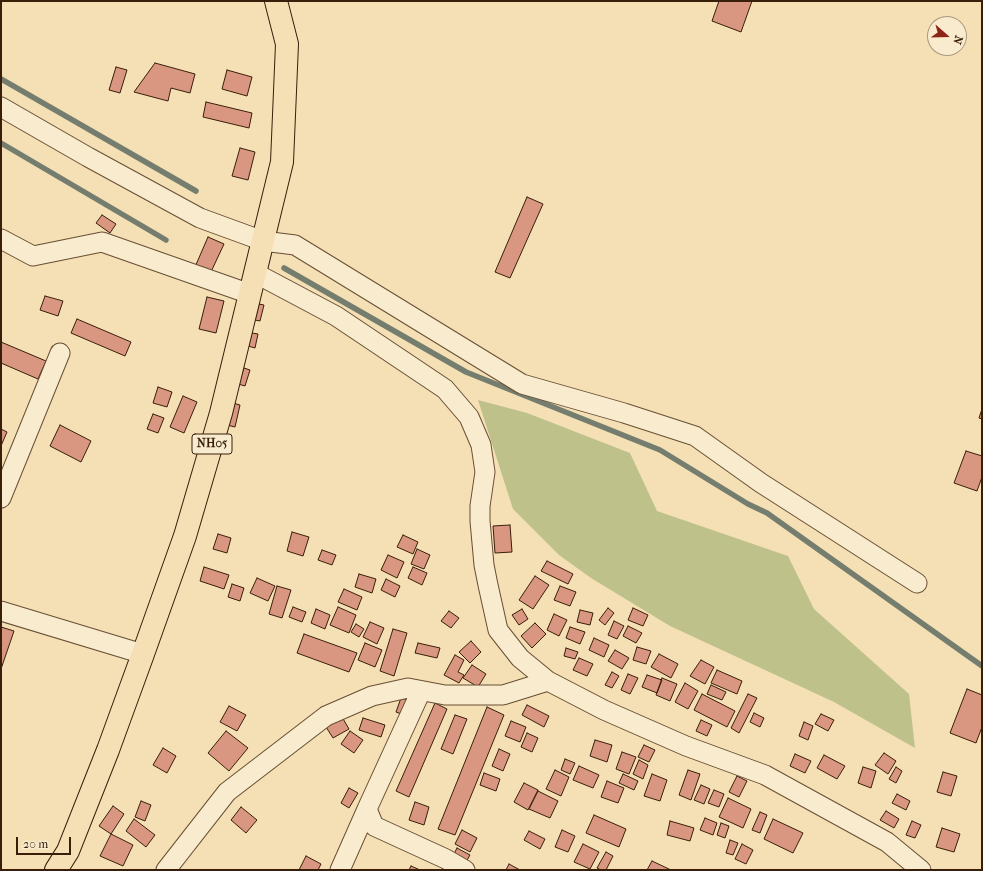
<!DOCTYPE html>
<style>
body{margin:0}
#map{position:relative;width:983px;height:871px;overflow:hidden;background:#f4e0b4;font-family:"IM FELL French Canon",serif}
canvas{display:block}
.frame{position:absolute;inset:0;border:2px solid #391e0a;pointer-events:none}
.north{position:absolute;left:927px;top:16px;width:40px;height:40px;box-sizing:border-box;background:#f8ebce;border:1px solid #ac9980;border-radius:50%;rotate:110deg;font-size:11px;font-weight:700;line-height:16px;text-align:center;color:#391e0a}
.north::after{content:'';display:block;margin:auto;width:14px;height:18px;background:#8f2418;clip-path:polygon(50% 0,100% 100%,50% 72%,0 100%)}
.scale{position:absolute;left:16px;top:837px;width:55px;height:18px;box-sizing:border-box;border:2px solid #391e0a;border-top:0;padding-left:5px;font-size:12px;line-height:14px;white-space:nowrap;color:#391e0a;-webkit-text-stroke:3px #f8ebce;paint-order:stroke}
</style>
<div id="map">
<canvas width="983" height="871"></canvas>
<div class="frame"></div>
<div class="north">N</div>
<div class="scale">20 m</div>
</div>
<script>
const ctx = document.querySelector('canvas').getContext('2d');
ctx.lineJoin = 'round';
function paint(path, color) {
  ctx.fillStyle = color;
  ctx.fill(path, 'evenodd');
}
function shape(rows) {
  const path = new Path2D();
  for (const r of rows) {
    path.moveTo(r[0], r[1]);
    for (let i = 2; i < r.length; i += 2) path.lineTo(r[i], r[i + 1]);
  }
  return path;
}
function trace(path, color, width, dash) {
  ctx.strokeStyle = color;
  ctx.lineWidth = width;
  ctx.lineCap = dash ? 'butt' : 'round';
  ctx.setLineDash(dash || []);
  ctx.stroke(path);
}
function write(font, color, halo, rows, align = 'center') {
  ctx.font = font + ' "IM FELL French Canon",serif';
  ctx.lineWidth = 4;
  ctx.setLineDash([]);
  ctx.textBaseline = 'middle';
  ctx.strokeStyle = halo;
  ctx.fillStyle = color;
  for (const [text, x, y, turn = 0] of rows) {
    ctx.save();
    ctx.translate(x, y);
    ctx.rotate((+turn || 0) * Math.PI / 180);
    ctx.textAlign = isNaN(turn) ? turn : align;
    if (halo) ctx.strokeText(text, 0, 0);
    ctx.fillText(text, 0, 0);
    ctx.restore();
  }
}
paint(shape([
 [478,400,527,413,630,453,657,511,788,556,814,609,909,694,915,748,834,702,670,626,591,578,559,555,513,509]
]), '#bfc18b');
trace(shape([
 [1,79,196,191],
 [1,143,166,240],
 [284,268,466,372,660,450,748,504,767,513,982,666]
]), '#747d6e', 5.5);
const building = shape([
 [719,1,752,1,741,32,712,21,719,1],
 [155,63,195,74,190,93,171,88,168,101,134,92,155,63],
 [116,67,127,70,120,93,109,90,116,67],
 [227,70,252,77,247,96,222,89,227,70],
 [206,102,252,113,249,128,203,117,206,102],
 [240,148,255,152,248,180,232,176,240,148],
 [527,197,543,204,510,278,495,272,527,197],
 [102,215,116,224,110,233,96,223,102,215],
 [208,237,224,244,210,274,195,267,208,237],
 [45,296,63,301,58,316,40,310,45,296],
 [207,297,224,301,216,333,199,329,207,297],
 [259,304,264,305,260,321,255,320,259,304],
 [77,319,131,342,125,356,71,333,77,319],
 [252,333,258,334,255,348,248,346,252,333],
 [1,342,46,361,38,379,1,363,1,342],
 [244,368,250,370,245,386,238,384,244,368],
 [158,387,172,392,167,407,153,403,158,387],
 [183,396,197,402,184,433,170,427,183,396],
 [233,403,240,405,235,427,227,425,233,403],
 [982,409,982,419,979,418,982,409],
 [153,414,164,418,158,433,147,429,153,414],
 [60,425,91,441,81,462,50,446,60,425],
 [1,429,7,432,1,446,1,429],
 [966,451,982,456,982,477,977,491,954,483,966,451],
 [510,525,512,552,495,553,493,526,510,525],
 [292,532,309,537,303,556,287,551,292,532],
 [218,534,231,538,227,553,213,549,218,534],
 [403,535,418,542,413,554,397,547,403,535],
 [417,549,430,555,424,569,411,564,417,549],
 [322,550,336,555,332,565,318,560,322,550],
 [388,555,404,562,397,578,381,570,388,555],
 [547,561,573,574,568,584,541,571,547,561],
 [204,567,229,575,224,589,200,581,204,567],
 [413,567,427,573,422,585,408,578,413,567],
 [359,574,376,579,372,593,355,587,359,574],
 [535,576,549,585,533,609,519,600,535,576],
 [257,578,275,586,268,601,250,593,257,578],
 [386,579,400,586,395,597,381,590,386,579],
 [232,584,244,588,240,601,228,597,232,584],
 [277,586,291,590,282,618,269,614,277,586],
 [560,586,576,592,570,606,554,600,560,586],
 [344,589,362,597,357,610,338,602,344,589],
 [293,607,306,612,302,622,289,617,293,607],
 [338,607,356,615,349,633,330,625,338,607],
 [608,608,614,613,605,625,599,620,608,608],
 [633,608,648,615,643,626,628,620,633,608],
 [316,609,330,615,325,629,311,623,316,609],
 [522,609,528,619,519,625,512,615,522,609],
 [580,610,593,613,590,625,577,622,580,610],
 [449,611,459,618,451,628,441,621,449,611],
 [554,614,567,620,559,636,547,630,554,614],
 [614,621,624,626,617,639,608,635,614,621],
 [370,622,384,628,377,644,363,637,370,622],
 [535,623,546,634,532,648,521,636,535,623],
 [356,624,364,629,359,637,351,632,356,624],
 [628,626,642,633,636,643,623,636,628,626],
 [1,627,14,631,1,669,1,627],
 [570,627,585,632,580,644,566,638,570,627],
 [393,629,407,633,394,676,380,671,393,629],
 [304,634,357,653,349,672,297,653,304,634],
 [594,638,609,645,604,657,589,650,594,638],
 [471,641,481,652,470,663,459,652,471,641],
 [365,643,382,650,375,667,358,660,365,643],
 [418,643,440,648,437,658,415,653,418,643],
 [637,647,651,651,646,664,633,660,637,647],
 [566,648,578,652,575,659,564,656,566,648],
 [615,650,629,658,622,669,608,661,615,650],
 [659,654,678,664,671,678,651,667,659,654],
 [455,655,464,660,458,672,464,675,459,683,444,675,455,655],
 [579,658,593,664,587,676,573,670,579,658],
 [701,660,714,667,705,684,690,676,701,660],
 [472,665,486,674,478,687,463,678,472,665],
 [717,670,742,681,737,694,711,683,717,670],
 [612,672,619,676,612,688,605,685,612,672],
 [628,674,638,678,630,694,621,690,628,674],
 [647,675,662,680,657,693,642,687,647,675],
 [662,678,677,684,670,701,656,695,662,678],
 [685,683,698,691,688,709,675,702,685,683],
 [711,685,726,692,722,700,707,694,711,685],
 [967,689,982,695,982,727,976,743,950,733,967,689],
 [702,694,735,711,727,727,694,710,702,694],
 [748,694,757,698,739,733,731,728,748,694],
 [401,698,409,700,404,715,396,712,401,698],
 [435,703,447,709,409,797,396,791,435,703],
 [527,705,549,716,544,727,522,715,527,705],
 [229,706,246,715,237,731,220,722,229,706],
 [487,707,504,715,455,835,438,829,487,707],
 [754,713,764,718,760,727,750,722,754,713],
 [821,714,834,720,828,731,815,724,821,714],
 [455,715,467,719,453,754,441,749,455,715],
 [342,717,349,729,333,738,326,727,342,717],
 [363,718,385,725,381,737,359,730,363,718],
 [701,720,712,725,707,736,696,731,701,720],
 [511,721,526,727,520,742,505,736,511,721],
 [804,722,813,726,808,740,799,736,804,722],
 [226,731,248,748,229,771,208,753,226,731],
 [350,731,363,740,354,753,341,744,350,731],
 [527,733,538,738,532,752,521,747,527,733],
 [595,740,612,745,607,762,590,756,595,740],
 [644,745,655,750,649,762,638,757,644,745],
 [163,748,176,756,167,773,153,765,163,748],
 [499,749,510,754,503,771,492,766,499,749],
 [622,752,636,757,629,774,616,769,622,752],
 [884,753,896,761,888,774,875,765,884,753],
 [795,754,811,761,805,773,790,766,795,754],
 [824,755,845,766,837,779,817,768,824,755],
 [565,759,575,763,570,774,561,770,565,759],
 [639,760,648,765,643,779,633,774,639,760],
 [579,766,599,775,593,788,573,780,579,766],
 [863,767,876,771,871,788,858,783,863,767],
 [896,767,902,771,896,783,889,779,896,767],
 [555,770,569,777,561,796,546,789,555,770],
 [688,770,700,774,691,800,679,795,688,770],
 [943,772,957,776,951,796,937,792,943,772],
 [484,773,500,779,496,791,480,785,484,773],
 [623,774,638,781,634,790,619,783,623,774],
 [652,774,667,780,660,801,644,796,652,774],
 [737,776,747,781,739,797,729,792,737,776],
 [607,781,624,788,618,803,601,797,607,781],
 [524,783,538,790,528,810,514,802,524,783],
 [701,785,710,789,704,804,694,800,701,785],
 [349,788,358,793,349,808,341,803,349,788],
 [714,790,724,794,719,807,708,803,714,790],
 [538,791,558,801,550,818,529,809,538,791],
 [897,794,910,801,906,810,892,803,897,794],
 [728,798,751,809,743,828,719,817,728,798],
 [141,801,151,805,145,821,135,817,141,801],
 [415,802,429,807,424,825,409,820,415,802],
 [113,806,124,814,111,834,99,826,113,806],
 [241,807,257,820,246,833,231,820,241,807],
 [886,811,899,819,894,828,880,820,886,811],
 [760,812,767,815,760,833,752,830,760,812],
 [594,815,626,829,619,847,586,833,594,815],
 [705,818,717,823,713,835,700,830,705,818],
 [134,819,155,835,146,847,126,831,134,819],
 [773,819,803,833,793,853,764,839,773,819],
 [670,821,694,828,690,841,667,835,670,821],
 [912,821,921,825,915,838,906,835,912,821],
 [721,823,729,826,725,838,717,835,721,823],
 [942,828,960,834,954,852,936,847,942,828],
 [462,830,477,838,470,852,455,844,462,830],
 [562,830,575,836,568,852,555,847,562,830],
 [529,831,545,839,540,849,524,840,529,831],
 [111,834,133,845,123,866,100,856,111,834],
 [730,840,738,843,733,855,726,853,730,840],
 [583,844,599,852,590,869,574,862,583,844],
 [742,844,753,850,746,864,735,859,742,844],
 [457,848,470,855,466,862,453,856,457,848],
 [606,852,613,856,606,870,601,870,597,868,606,852],
 [306,856,321,864,318,870,299,870,306,856],
 [652,861,671,870,647,870,652,861],
 [509,864,520,870,506,870,509,864],
 [411,866,420,870,409,870,411,866]
]);
paint(building, '#d99680');
trace(building, '#391e0a', 1);
const minor = shape([
 [1,107,88,157,200,218,263,241,295,245,522,384,624,413,695,436,761,483,917,583],
 [1,239,33,256,102,242,250,294],
 [255,273,336,316,445,389,469,417,481,445,485,472,480,506,480,521,484,565,488,585,498,630,520,658,548,681,604,710,686,746,765,775,887,842,921,870],
 [1,498,60,353],
 [1,611,143,654],
 [421,691,367,809,374,826,446,859,465,870],
 [166,870,227,792,326,716,372,696,408,688,445,695,503,695,548,681],
 [340,870,367,809]
]);
const major = shape([
 [56,870,68,851,108,750,143,654,185,536,221,413,282,162,287,44,276,1]
]);
trace(minor, '#684e34', 21);
trace(major, '#391e0a', 24);
trace(minor, '#f8ebce', 19);
trace(major, '#f4e0b4', 22);
for (const [x, y, w] of [
 [212,444,40]
]) {
  const box = new Path2D();
  box.roundRect(x - w / 2, y - 10, w, 20, 3);
  ctx.fillStyle = '#f8ebce';
  ctx.fill(box);
  trace(box, '#391e0a', 1);
}
write('bold 12px', '#391e0a', null, [
 ["NH05",212,444]
]);
</script>
